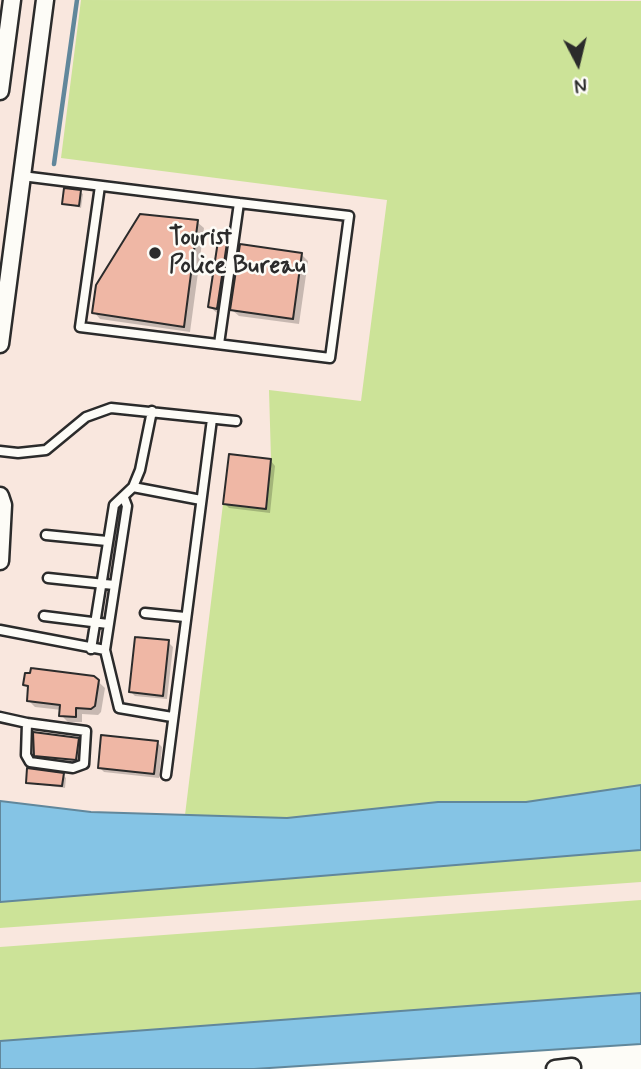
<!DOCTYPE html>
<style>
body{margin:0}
#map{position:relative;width:641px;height:1069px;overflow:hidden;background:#fdfcf7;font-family:Mynerve,sans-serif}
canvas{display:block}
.north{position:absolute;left:543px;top:28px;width:70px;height:70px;-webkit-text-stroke:5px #fdfcf7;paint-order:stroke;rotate:173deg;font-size:19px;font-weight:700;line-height:28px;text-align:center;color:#2b2b2b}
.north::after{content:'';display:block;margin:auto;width:24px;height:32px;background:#2b2b2b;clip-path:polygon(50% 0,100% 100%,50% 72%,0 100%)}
</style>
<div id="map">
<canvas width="641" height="1069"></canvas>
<div class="north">N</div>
</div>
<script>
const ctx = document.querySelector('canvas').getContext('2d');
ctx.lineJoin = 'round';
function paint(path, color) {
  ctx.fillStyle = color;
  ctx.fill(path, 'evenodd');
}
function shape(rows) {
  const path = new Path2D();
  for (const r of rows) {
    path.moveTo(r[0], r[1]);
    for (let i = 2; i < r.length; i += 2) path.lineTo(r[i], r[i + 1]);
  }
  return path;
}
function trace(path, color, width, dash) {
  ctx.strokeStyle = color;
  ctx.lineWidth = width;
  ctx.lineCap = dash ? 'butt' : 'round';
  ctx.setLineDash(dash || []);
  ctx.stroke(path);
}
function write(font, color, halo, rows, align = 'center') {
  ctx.font = font + ' Mynerve,sans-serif';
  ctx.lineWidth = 5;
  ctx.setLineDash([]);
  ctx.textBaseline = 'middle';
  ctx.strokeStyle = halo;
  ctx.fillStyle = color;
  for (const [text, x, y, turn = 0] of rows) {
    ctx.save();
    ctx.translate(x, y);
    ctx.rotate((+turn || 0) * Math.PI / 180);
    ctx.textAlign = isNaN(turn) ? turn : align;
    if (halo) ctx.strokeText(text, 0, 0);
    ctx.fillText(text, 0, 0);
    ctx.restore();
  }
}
paint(shape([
 [0,0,641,0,641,955,0,1004]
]), '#f9e7de');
paint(shape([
 [81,0,641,1,641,785,526,802,438,802,287,818,185,815,223,504,266,509,271,459,269,390,361,401,387,200,61,158],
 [641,850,641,882,0,928,0,902],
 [641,900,641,993,0,1041,0,947]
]), '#cce398');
const water = shape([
 [641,785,641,850,0,902,0,801,91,812,287,818,438,802,526,802,641,785],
 [641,993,641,1044,254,1069,0,1069,0,1041,641,993]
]);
paint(water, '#85c4e5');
trace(water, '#61879b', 2);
paint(shape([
 [80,192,83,194,81,208,64,203],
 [197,222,204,228,190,332,100,319,94,312],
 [226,244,232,251,223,314,217,313,210,307],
 [301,254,308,261,299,324,239,316,232,310],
 [271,461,275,466,270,513,229,508,225,504],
 [168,642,173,647,167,699,135,696,130,691],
 [93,677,105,688,101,712,98,715,82,714,82,722,68,722,61,715,62,710,35,707,29,701,30,690,25,685],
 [78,742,83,746,78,765,39,757,34,753],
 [157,742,162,747,159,778,104,772,100,768],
 [63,775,66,778,65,788,27,783]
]), '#0003');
trace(shape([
 [54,164,77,0]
]), '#61879b', 4.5);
const building = shape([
 [64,188,81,190,79,206,62,204,64,188],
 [140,214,198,220,184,327,92,313,96,285,140,214],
 [218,241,227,243,217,309,208,307,218,241],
 [240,244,302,253,293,319,230,310,240,244],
 [229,454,271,459,266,509,223,504,229,454],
 [135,637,169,640,163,696,129,692,135,637],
 [31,668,94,676,99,680,95,706,91,709,76,708,76,717,59,716,60,705,27,701,28,686,23,685,25,673,30,673,31,668],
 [33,732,79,738,76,760,34,756,33,732],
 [101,735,158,741,154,774,98,768,101,735],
 [27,768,64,773,62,786,26,783,27,768]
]);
paint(building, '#efb7a5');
trace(building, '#2b2b2b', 2);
const lane = shape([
 [22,176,239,203,349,216,330,358,80,327,100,186],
 [219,344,239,203],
 [0,451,18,453,46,450,86,417,111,408,236,421],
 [133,487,201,500],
 [46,535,107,541],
 [48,578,114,585],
 [145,613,185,617],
 [44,616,108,624],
 [0,630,105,650,127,506,124,498],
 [91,649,114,505,133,487,140,470,152,411],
 [105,650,119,708,172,717],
 [0,717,27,723],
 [27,723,86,731,84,764,73,768,30,762,26,755,27,723],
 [166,775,212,419]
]);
const street = shape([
 [0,91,12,0],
 [0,344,45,0],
 [0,496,3,505,0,561],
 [555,1069,572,1067]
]);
trace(lane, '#2b2b2b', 13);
trace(street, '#2b2b2b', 21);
trace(lane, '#fdfcf7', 8);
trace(street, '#fdfcf7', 16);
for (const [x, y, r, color] of [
 [155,253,7,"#2b2b2b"]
]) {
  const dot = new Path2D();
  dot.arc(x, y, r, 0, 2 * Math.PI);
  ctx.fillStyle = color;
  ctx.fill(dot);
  trace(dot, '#fdfcf7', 2.5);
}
write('bold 24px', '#2b2b2b', '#fdfcf7', [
 ["Tourist",169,239],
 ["Police Bureau",169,267]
], 'left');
</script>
